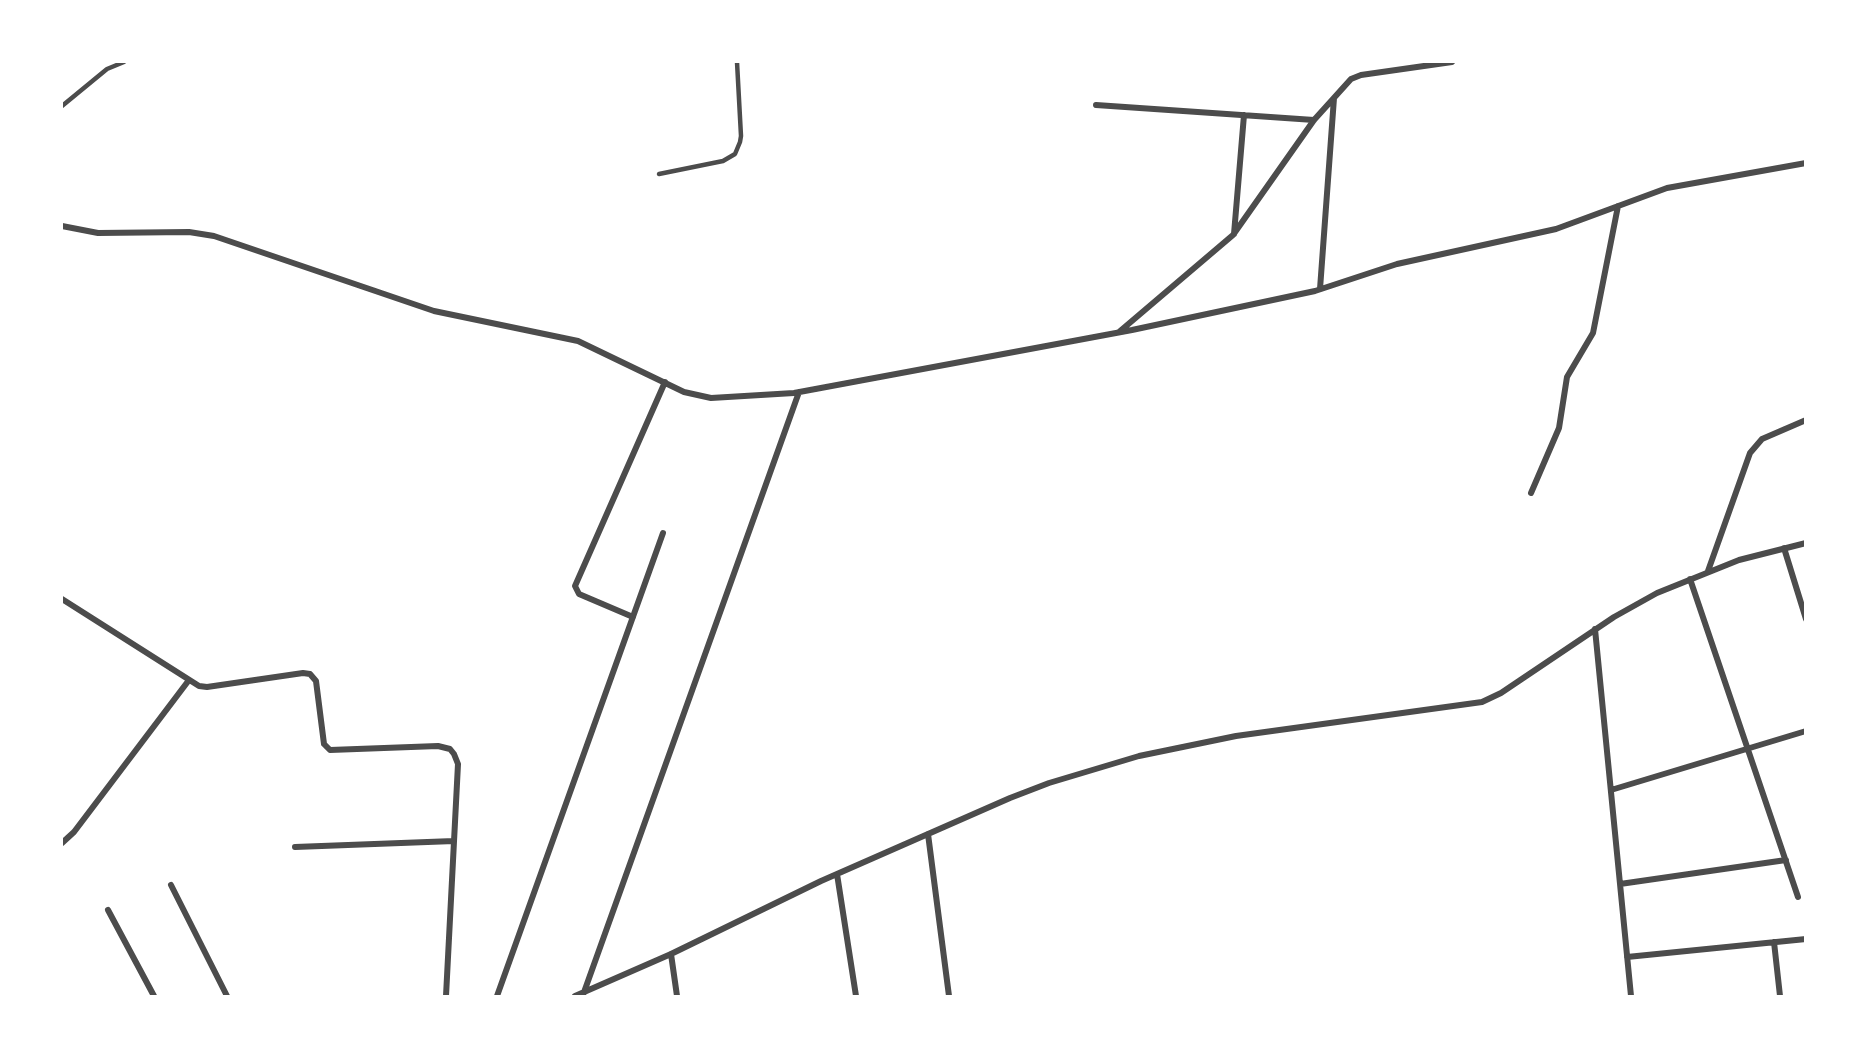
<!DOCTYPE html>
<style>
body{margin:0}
#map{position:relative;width:1867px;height:1058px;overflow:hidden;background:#fff;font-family:"PT Sans",sans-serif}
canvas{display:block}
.frame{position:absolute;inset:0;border:63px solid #fff;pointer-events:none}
</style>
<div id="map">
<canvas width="1867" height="1058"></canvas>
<div class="frame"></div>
</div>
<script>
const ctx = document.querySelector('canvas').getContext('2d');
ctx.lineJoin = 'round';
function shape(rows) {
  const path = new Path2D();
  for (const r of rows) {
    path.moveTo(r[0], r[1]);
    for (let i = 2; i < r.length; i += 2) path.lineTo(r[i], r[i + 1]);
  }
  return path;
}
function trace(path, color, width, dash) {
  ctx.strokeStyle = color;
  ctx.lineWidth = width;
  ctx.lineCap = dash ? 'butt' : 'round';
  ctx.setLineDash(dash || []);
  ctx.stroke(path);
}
trace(shape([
 [62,106,107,69,124,62],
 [659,174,723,161,735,154,740,142,741,136,737,62]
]), '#4c4c4c', 4.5);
trace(shape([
 [1096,105,1314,120],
 [62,226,98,233,189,232,214,236,434,311,578,341,684,392,711,398,794,393,1132,330,1315,291,1397,264,1556,229,1667,188,1806,163],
 [1234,234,1244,115],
 [1320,289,1334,98],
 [1119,332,1233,235,1314,120,1351,79,1361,75,1452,62],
 [1531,493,1559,428,1567,377,1593,333,1618,206],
 [1784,548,1806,619],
 [1708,571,1750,453,1762,439,1806,420],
 [1690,579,1798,897],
 [62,599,199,686,207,687,303,673,310,674,316,681,324,744,330,750,438,746,450,749,454,754,458,764,446,996],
 [633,617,579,594,575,586,665,382],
 [1595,629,1631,996],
 [1611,790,1806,731],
 [928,834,949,996],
 [62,843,74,832,189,680],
 [295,847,454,841],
 [837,874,856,996],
 [1620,884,1786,860],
 [171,885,227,996],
 [108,910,154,996],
 [1774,942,1780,996],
 [671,954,677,996],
 [1627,957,1806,939],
 [583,995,799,392],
 [497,996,663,533],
 [575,996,671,954,821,881,1010,798,1049,783,1139,756,1236,736,1482,702,1501,693,1614,617,1657,593,1739,560,1806,543]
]), '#4c4c4c', 6);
</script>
